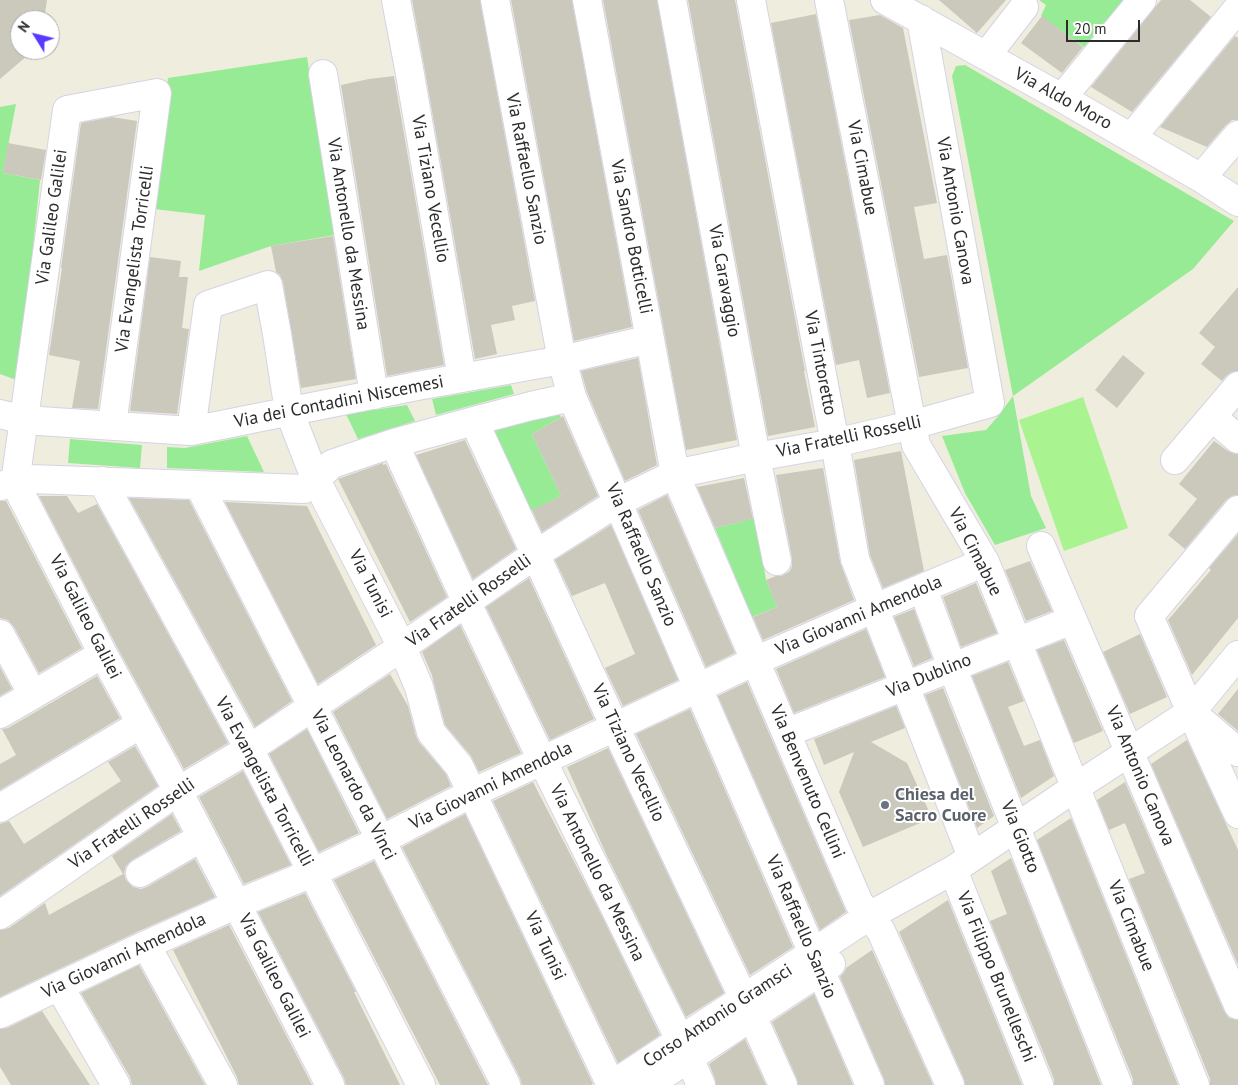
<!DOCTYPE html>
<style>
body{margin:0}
#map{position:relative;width:1238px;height:1085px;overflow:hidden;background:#efedde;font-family:"PT Sans",sans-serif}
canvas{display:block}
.north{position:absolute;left:10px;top:10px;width:50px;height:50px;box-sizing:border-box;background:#fff;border:1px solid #ababab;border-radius:50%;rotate:306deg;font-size:14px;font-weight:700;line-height:20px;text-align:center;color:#2c2c2c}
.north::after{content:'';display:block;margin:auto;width:18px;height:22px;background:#553bff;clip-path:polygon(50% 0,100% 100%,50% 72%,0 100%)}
.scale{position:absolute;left:1066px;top:20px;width:74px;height:22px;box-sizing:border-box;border:2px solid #2c2c2c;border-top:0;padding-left:6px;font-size:15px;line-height:18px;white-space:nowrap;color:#2c2c2c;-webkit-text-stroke:4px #fff;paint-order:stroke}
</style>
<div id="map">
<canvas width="1238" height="1085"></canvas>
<div class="north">N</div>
<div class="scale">20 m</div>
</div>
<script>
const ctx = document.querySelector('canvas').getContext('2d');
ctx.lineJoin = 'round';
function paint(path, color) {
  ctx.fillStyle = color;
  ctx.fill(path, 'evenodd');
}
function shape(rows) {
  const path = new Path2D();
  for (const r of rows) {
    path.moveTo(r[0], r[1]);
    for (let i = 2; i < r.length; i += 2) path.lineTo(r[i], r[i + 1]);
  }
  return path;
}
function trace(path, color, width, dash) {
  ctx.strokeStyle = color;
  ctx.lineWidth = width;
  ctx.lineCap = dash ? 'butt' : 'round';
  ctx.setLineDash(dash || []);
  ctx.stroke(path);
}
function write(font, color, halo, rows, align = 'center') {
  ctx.font = font + ' "PT Sans",sans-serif';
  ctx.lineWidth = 4;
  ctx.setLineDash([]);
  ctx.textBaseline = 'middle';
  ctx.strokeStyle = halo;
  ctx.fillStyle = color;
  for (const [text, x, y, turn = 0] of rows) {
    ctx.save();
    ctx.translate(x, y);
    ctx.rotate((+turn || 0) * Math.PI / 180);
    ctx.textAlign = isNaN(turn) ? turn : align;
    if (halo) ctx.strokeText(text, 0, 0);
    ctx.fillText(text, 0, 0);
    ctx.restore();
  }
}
paint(shape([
 [1039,0,1123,0,1084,47,1041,16,1046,5],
 [307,57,335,235,271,246,199,271,205,215,154,209,168,78],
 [965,65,1234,221,1193,269,1013,396,1031,496,1046,528,995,545,965,493,942,436,986,430,999,415,1013,396,952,76,956,66],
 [16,104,3,173,40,180,19,381,0,374,0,107],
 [511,385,514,394,436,415,432,399],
 [407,405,415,421,358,439,346,414],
 [558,412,561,417,532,434,561,496,531,511,493,431],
 [247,436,264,472,167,468,167,447,185,448],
 [70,439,142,445,140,468,68,463],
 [756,518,766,580,777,607,752,617,715,528]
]), '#97eb95');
paint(shape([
 [1083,397,1128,528,1064,551,1019,420]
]), '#a9f390');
paint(shape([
 [0,0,47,0,44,20,20,20,20,50,34,50,0,79],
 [412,0,480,0,535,301,512,306,515,320,491,325,497,354,475,359,425,71],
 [511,0,572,0,632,327,574,341],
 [603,0,657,0,737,440,686,450],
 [688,0,735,0,805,371,804,371,815,427,768,436],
 [939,0,1006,0,977,33],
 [1161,0,1190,0,1211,17,1132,112,1091,87],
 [816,14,890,393,867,398,859,360,836,365,771,23],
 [880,15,903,28,937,203,914,207,924,259,947,255,968,368,919,377,849,20],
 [1042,16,1083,47,1062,73,1021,43],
 [1235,36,1238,38,1238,120,1232,120,1226,125,1207,147,1160,127],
 [394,76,444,365,387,376,341,85,369,79],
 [112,117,137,121,98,409,72,408,80,361,49,355,62,268,61,268,81,123],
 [8,143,46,150,41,180,3,173],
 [333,236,356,379,301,388,283,282,280,275,276,272,271,246],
 [150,257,181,261,179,277,188,277,182,328,189,329,177,414,130,411],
 [1238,287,1238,371,1232,372,1226,376,1222,381,1201,364,1215,347,1199,333],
 [1123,355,1145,373,1117,408,1095,390],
 [638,358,657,465,625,481,587,392,581,371],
 [563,416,598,496,542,532,532,510,561,496,532,434],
 [465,440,516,549,473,579,416,455],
 [1214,441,1228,451,1235,454,1238,454,1238,495,1232,496,1226,500,1185,549,1168,535,1197,499,1179,484],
 [901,451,924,571,883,588,870,555,854,460],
 [383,463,383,465,386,464,447,597,410,622,338,479],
 [823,468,840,562,854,600,763,640,753,617,777,607,766,580,776,576,781,576,787,573,790,571,792,566,792,558,776,475],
 [744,478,753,519,715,528,697,487],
 [667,495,735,653,706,667,638,510],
 [39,496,67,496,78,513,97,504,228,743,184,769,117,647],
 [129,498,189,500,292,701,255,727],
 [0,501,6,501,82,648,39,673,14,627,8,620,0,618],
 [225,502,307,506,376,645,318,684],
 [611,525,678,680,623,706,605,668,635,654,605,583,572,596,555,560],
 [1238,534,1238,618,1192,675,1168,620,1211,570,1209,568],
 [1030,561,1052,611,1026,621,1005,570],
 [529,578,594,719,550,740,486,607],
 [976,583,997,633,961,647,943,597],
 [914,609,932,658,914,666,894,617],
 [460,625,521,753,479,772,471,756,445,725,433,680,432,675,422,652],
 [866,629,885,677,794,713,776,669],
 [1140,634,1167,697,1130,714,1103,652],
 [1064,640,1103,731,1074,743,1037,650],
 [1008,662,1024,701,1008,707,1024,746,1040,740,1054,776,1021,798,972,676],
 [0,667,12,689,0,696],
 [390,674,408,706,416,736,419,742,446,774,451,786,387,819,333,712],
 [97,676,120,718,0,790,0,764,16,755,2,729,8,728],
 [747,682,846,912,820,930,718,696],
 [943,688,994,816,977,828,925,695],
 [1238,689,1238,731,1218,714],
 [896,706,905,728,871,742,907,763,932,818,863,847,839,792,854,752,824,765,814,739],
 [690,709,793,947,750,975,636,734],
 [307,729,359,833,319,852,269,754],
 [1187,740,1238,850,1238,965,1151,764],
 [135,746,158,786,0,896,0,824,9,821,24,844,121,781,108,762],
 [608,748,724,993,686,1017,607,856,567,767],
 [243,771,291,865,244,884,199,797],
 [533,782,598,908,660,1035,618,1063,493,801],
 [1125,782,1224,1011,1229,1018,1238,1020,1238,1085,1210,1085,1210,1079,1129,879,1145,873,1125,823,1109,830,1097,800],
 [172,814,181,831,132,860,126,866,124,873,126,880,133,887,141,889,147,887,195,859,215,897,139,931,0,997,0,930,9,928,45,903,49,915,123,874,112,856],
 [465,814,593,1084,591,1085,522,1085,520,1078,402,847],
 [1071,818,1178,1085,1133,1085,1133,1079,1037,840],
 [1011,858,1101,1085,1054,1085,1054,1079,990,921,1007,914,991,871],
 [374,861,488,1085,440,1085,334,880],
 [305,893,356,992,354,992,400,1085,346,1085,344,1078,258,912],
 [948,900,1022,1085,965,1085,964,1079,899,932],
 [229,925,312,1085,239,1085,237,1077,173,950],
 [872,950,933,1085,885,1085,884,1079,840,977,845,971,846,968],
 [139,965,205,1085,132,1085,130,1077,81,993],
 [814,994,853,1085,798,1085,797,1079,772,1022],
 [42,1011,90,1085,11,1085,0,1067,0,1029,7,1028],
 [745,1039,766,1085,716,1085,715,1079,709,1064]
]), '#cac9bc');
const minor = shape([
 [396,0,410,74,462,378],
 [495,0,562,360,572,397,870,1085],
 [587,0,675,474,859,903,881,931,950,1085],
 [672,0,756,457,777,561],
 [751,0,835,443,855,559,972,857],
 [829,0,916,445,985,562,1195,1085],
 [885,0,1062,98,1201,178,1238,202],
 [986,56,1024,7],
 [323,74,374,395],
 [1062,98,1142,0],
 [1131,138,1238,8],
 [1201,178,1238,135],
 [0,414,24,420,191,431,417,386,562,360,650,339],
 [1212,417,1238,439],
 [474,421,615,727,752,1016,783,1085],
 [112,425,157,93,67,110,15,483,103,654,178,791,330,1085],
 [191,431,208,305,268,285,277,334,289,411,315,478,402,647,419,687,431,732,459,766,611,1085],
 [394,443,467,603,542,760,689,1058,701,1085],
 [1175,460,1238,386],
 [102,481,249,749,421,1085],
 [199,485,506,1085],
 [0,486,30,479,304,489,332,464,394,443,474,421,531,406,572,397],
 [1238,510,1149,616,1191,712,1238,814],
 [1041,546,1238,1005],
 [923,589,952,667,1118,1085],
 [0,634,33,695],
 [0,714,103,654],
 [1198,718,1238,752],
 [786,733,1072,620],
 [0,808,141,724],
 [953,870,1039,1085],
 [140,873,202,837],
 [0,915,178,791,249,749,402,647,536,554,618,502,675,474,756,457,835,443,912,425,990,403,921,19],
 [146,945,223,1085],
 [59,986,116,1085],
 [0,1014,146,945,237,904,312,873,381,840,472,793,615,727,755,661,875,608,985,562],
 [612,1085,869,916,953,870,1076,787,1191,712,1238,655],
 [648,1085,831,964]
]);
trace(minor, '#d5d3e6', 30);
trace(minor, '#fff', 28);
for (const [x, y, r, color] of [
 [885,805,5,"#6b7280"]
]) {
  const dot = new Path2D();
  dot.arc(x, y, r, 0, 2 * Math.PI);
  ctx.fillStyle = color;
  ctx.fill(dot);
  trace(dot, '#fff', 2);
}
write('18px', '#2c2c2c', '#fff', [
 ["Via Aldo Moro",1063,99,29],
 ["Via Cimabue",862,168,79],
 ["Via Raffaello Sanzio",526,169,79],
 ["Via Tiziano Vecellio",430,189,80],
 ["Via Antonio Canova",955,211,80],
 ["Via Galileo Galilei",52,217,-82],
 ["Via Antonello da Messina",348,234,81],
 ["Via Sandro Botticelli",631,237,79],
 ["Via Evangelista Torricelli",135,259,-82],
 ["Via Caravaggio",724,281,80],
 ["Via Tintoretto",820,363,79],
 ["Via dei Contadini Niscemesi",339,402,-11],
 ["Via Fratelli Rosselli",849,437,-12],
 ["Via Cimabue",975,552,63],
 ["Via Raffaello Sanzio",641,555,67],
 ["Via Tunisi",370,584,63],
 ["Via Fratelli Rosselli",469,601,-35],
 ["Via Giovanni Amendola",859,616,-23],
 ["Via Galileo Galilei",85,617,63],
 ["Via Dublino",929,676,-22],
 ["Via Tiziano Vecellio",628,753,65],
 ["Via Antonio Canova",1140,776,67],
 ["Via Evangelista Torricelli",264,782,62],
 ["Via Benvenuto Cellini",807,782,67],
 ["Via Leonardo da Vinci",353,785,63],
 ["Via Giovanni Amendola",491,786,-26],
 ["Via Fratelli Rosselli",132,824,-34],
 ["Via Giotto",1020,837,68],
 ["Via Antonello da Messina",597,873,64],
 ["Via Cimabue",1131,926,68],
 ["Via Raffaello Sanzio",801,927,67],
 ["Via Tunisi",545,946,65],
 ["Via Giovanni Amendola",124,956,-25],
 ["Via Galileo Galilei",274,976,63],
 ["Via Filippo Brunelleschi",996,977,68],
 ["Corso Antonio Gramsci",718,1016,-33]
]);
write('bold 18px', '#5b616d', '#fff', [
 ["Chiesa del",895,795],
 ["Sacro Cuore",895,816]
], 'left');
</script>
